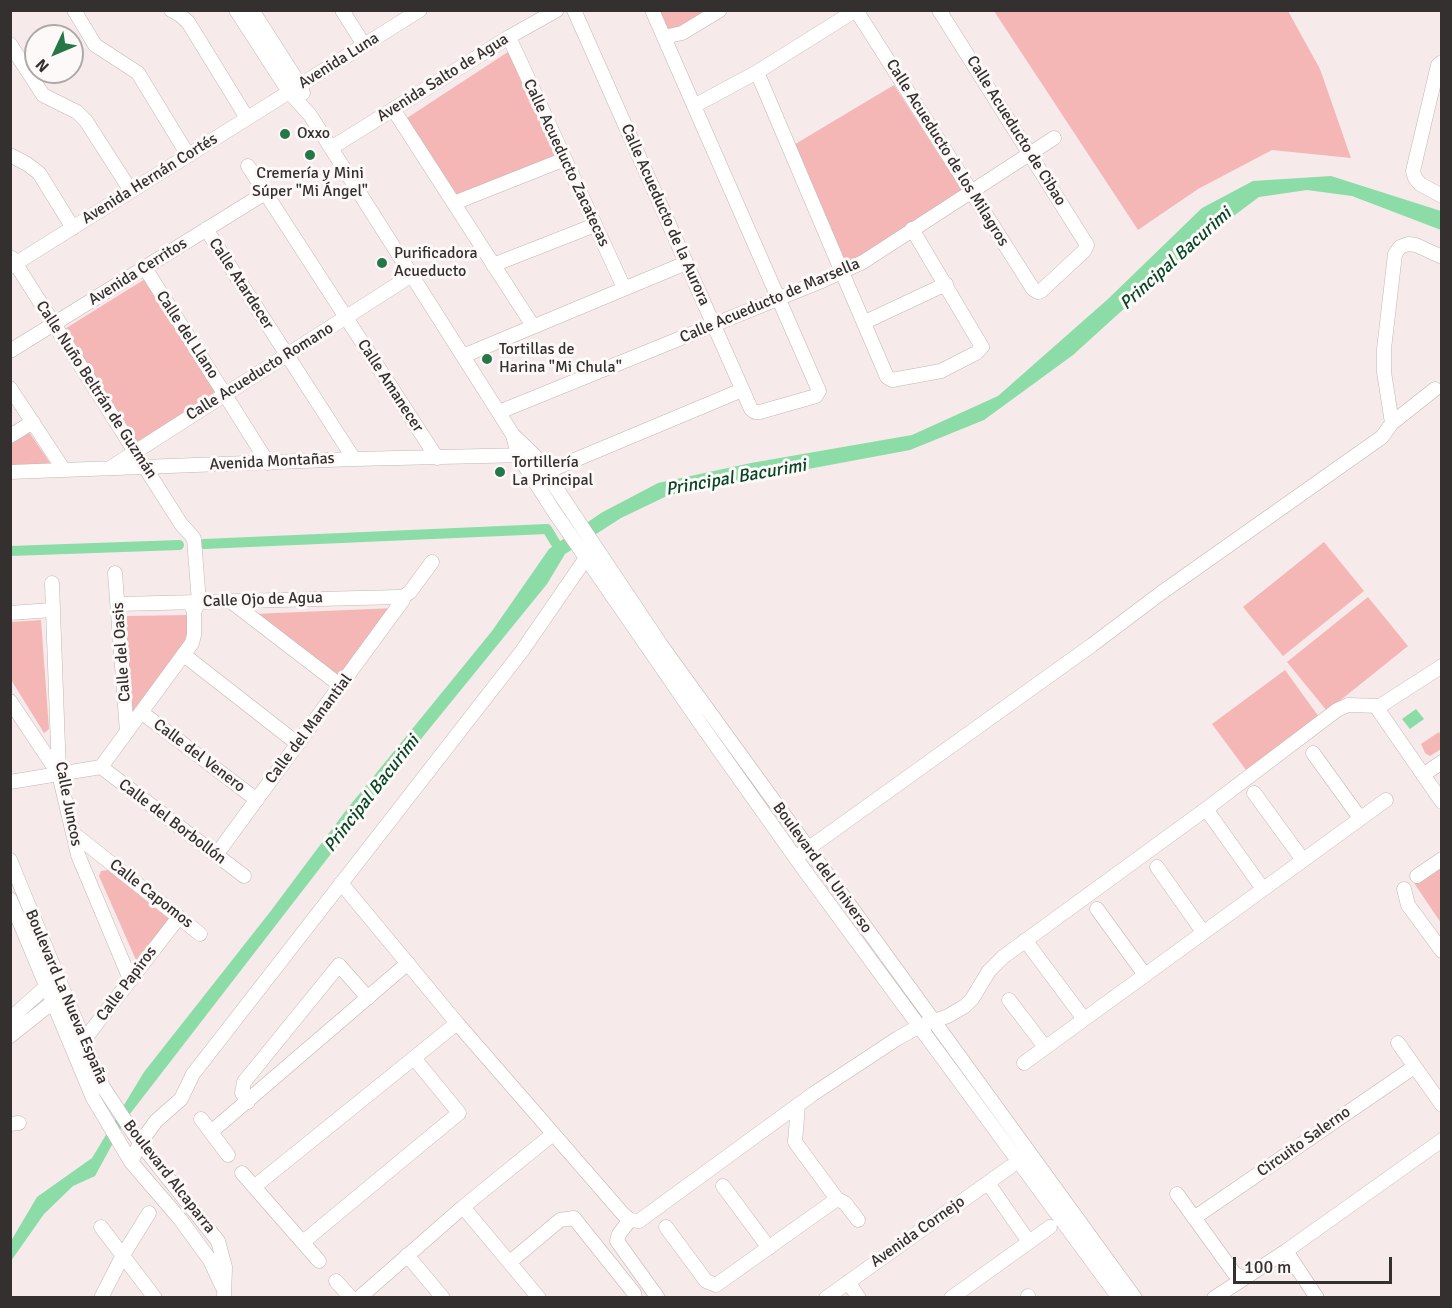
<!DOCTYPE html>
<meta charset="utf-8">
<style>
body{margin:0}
#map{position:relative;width:1452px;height:1308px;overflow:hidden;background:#f7eaea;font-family:Signika,sans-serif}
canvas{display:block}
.frame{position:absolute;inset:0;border:12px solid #343030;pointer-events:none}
.north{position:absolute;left:24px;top:24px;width:60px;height:60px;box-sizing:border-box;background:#fef9f9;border:2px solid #ada9a9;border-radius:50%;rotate:226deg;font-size:16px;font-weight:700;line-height:24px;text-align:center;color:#343030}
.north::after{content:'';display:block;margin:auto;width:21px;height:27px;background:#267748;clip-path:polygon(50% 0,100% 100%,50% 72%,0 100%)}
.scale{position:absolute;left:1233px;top:1257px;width:159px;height:27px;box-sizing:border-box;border:3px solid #343030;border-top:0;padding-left:8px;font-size:18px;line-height:21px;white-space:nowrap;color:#343030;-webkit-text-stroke:4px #fef9f9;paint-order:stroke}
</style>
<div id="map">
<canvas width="1452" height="1308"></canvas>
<div class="frame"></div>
<div class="north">N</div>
<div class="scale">100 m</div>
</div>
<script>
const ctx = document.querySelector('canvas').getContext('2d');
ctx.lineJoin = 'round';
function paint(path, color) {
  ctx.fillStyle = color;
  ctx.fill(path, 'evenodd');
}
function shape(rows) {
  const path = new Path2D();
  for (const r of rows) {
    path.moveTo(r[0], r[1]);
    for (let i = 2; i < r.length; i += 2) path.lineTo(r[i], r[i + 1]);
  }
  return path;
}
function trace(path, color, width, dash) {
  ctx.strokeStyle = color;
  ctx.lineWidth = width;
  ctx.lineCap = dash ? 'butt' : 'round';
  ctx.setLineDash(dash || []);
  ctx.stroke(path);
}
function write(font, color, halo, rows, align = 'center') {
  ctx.font = font + ' Signika,sans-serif';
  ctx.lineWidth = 6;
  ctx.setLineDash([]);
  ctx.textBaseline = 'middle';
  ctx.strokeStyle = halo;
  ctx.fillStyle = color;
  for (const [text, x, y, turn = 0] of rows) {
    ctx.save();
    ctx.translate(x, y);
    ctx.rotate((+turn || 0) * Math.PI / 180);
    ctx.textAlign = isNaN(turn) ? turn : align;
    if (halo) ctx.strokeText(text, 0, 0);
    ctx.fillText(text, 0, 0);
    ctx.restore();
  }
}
paint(shape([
 [658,11,713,11,679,34,665,27],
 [994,11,1288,11,1320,69,1351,158,1272,150,1198,189,1138,230],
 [514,48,560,160,460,202,407,118],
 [894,85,965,195,847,274,792,146],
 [145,279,218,394,138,447,63,330],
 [29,432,52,466,11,467,11,443],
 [1324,542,1364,591,1283,656,1243,607],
 [1368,597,1408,646,1327,711,1287,662],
 [395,608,341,682,253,614],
 [189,615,190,640,131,714,126,616],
 [41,620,49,729,44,733,10,678,11,622],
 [1285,670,1319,717,1246,770,1212,724],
 [1439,732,1441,735,1441,749,1430,756,1425,753,1421,744],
 [1441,865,1441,923,1414,883],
 [108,870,169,919,136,960,99,876,101,871]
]), '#f5b7b5');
paint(shape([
 [1331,176,1441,211,1441,230,1352,196,1307,190,1259,197,1192,247,1073,355,984,420,910,450,669,495,621,518,565,554,547,584,395,771,126,1119,95,1176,73,1186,44,1214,11,1261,11,1241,37,1197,92,1158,144,1072,270,912,347,809,492,631,549,549,601,513,658,483,751,463,912,435,998,396,1108,299,1202,208,1253,181],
 [1416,709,1424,719,1410,729,1402,719]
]), '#8bdca6');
trace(shape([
 [204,544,547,529,558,547],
 [10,551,179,545]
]), '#8bdca6', 10);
const minor = shape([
 [74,10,95,45,138,73,188,155],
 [171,10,180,15,188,22,247,118],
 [236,10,289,92,310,115,513,435,534,455,661,645,729,739,1135,1298],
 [252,10,300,85,303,93],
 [342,10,364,45],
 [574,10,751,409,755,412,760,412,816,396,819,391,652,10],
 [856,10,1033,289,1038,292,1041,291,1084,251,1087,245,939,10],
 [509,37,624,288],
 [664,37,682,33,720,10],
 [10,44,43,95,77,112,86,121,131,191],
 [1442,62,1438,65,1413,171,1415,178,1420,184,1442,196],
 [757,72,842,272,887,377,892,380,941,371,976,353,982,347,912,229],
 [694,106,757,72,856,10],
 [393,109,533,326],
 [331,148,509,37,557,10],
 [10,155,27,164,39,173,73,228],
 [248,166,437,458],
 [454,203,565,159],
 [206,229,354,459],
 [12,258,181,524,191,535,194,539,199,602,194,612],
 [493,265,595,225],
 [10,267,420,10],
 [145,268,268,463],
 [865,322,946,284],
 [10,351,265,193],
 [463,356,686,263],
 [10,388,64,470],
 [499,412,824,280,863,262,1054,138],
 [1392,423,1384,372,1384,349,1395,254,1400,247,1408,244,1416,245,1442,257],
 [513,435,518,455,553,510,702,726,802,867,1119,1298],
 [10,436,33,422],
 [110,468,412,275],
 [10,472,354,459,526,455],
 [546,472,742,390],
 [115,573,127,732],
 [52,583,59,774,78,855,130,979],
 [401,598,410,592,432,562],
 [229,600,341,686],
 [119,604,399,597,403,600,216,855],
 [10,613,52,610],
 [184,655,298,744],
 [10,701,58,773],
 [1377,708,1442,802],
 [141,712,257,800],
 [1313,753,1360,818],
 [101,767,192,643,194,635,194,612,191,605],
 [101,767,244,876],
 [1423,775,1442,762],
 [10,782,101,767],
 [1254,793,1303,860],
 [1206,809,1263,889],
 [73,833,200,934],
 [802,853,1092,645,1161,593,1382,437,1392,423,1435,389],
 [10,860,103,1087,140,1143,218,1241,225,1267,224,1298],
 [1157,867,1203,932],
 [1417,876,1442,859],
 [341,883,457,1023,623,1214,630,1220,639,1221,813,1094,898,1038,920,1026,948,1016,965,1006,972,999,989,971,1003,957,1206,809,1337,710,1348,705,1380,706,1442,666],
 [1404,889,1408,905,1442,951],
 [10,899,93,1098,131,1162,180,1219,210,1260,222,1286],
 [1097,909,1145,975],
 [1025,940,1084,1019],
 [1009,1000,1045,1047],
 [10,1019,51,982],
 [10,1036,58,998],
 [79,1043,84,1040,179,917],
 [1398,1043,1442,1105],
 [1024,1063,1386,800],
 [248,1102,242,1093,244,1082,339,965,368,998],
 [798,1105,795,1142,837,1199,845,1203,858,1220],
 [201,1119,228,1155],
 [10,1124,19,1123],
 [211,1132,408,963],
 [131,1162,140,1143,156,1121,181,1099,193,1074,522,651,586,558],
 [242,1173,319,1261],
 [988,1183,1029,1242],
 [723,1186,769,1248],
 [254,1187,457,1023],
 [1177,1194,1234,1273,1243,1278],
 [463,1207,539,1298],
 [1194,1218,1414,1067],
 [630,1220,619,1234,617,1241,658,1298],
 [101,1227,155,1298],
 [666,1227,706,1281,716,1285,837,1199],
 [303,1242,459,1113,414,1058],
 [1286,1251,1317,1298],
 [407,1255,443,1298],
 [510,1262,560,1220,574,1218,634,1293,635,1298],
 [336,1281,351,1298],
 [848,1282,859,1298],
 [1028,1296,1029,1298],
 [101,1298,123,1255,149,1213],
 [359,1298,463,1207,553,1134],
 [826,1298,1010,1167],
 [951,1298,1050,1227],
 [1214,1298,1286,1251,1442,1140]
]);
trace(minor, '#c1b6b5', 15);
trace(minor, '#fff', 14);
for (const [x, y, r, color] of [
 [285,134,6,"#267748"],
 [310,155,6,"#267748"],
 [382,263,6,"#267748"],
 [487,359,6,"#267748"],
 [500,472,6,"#267748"]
]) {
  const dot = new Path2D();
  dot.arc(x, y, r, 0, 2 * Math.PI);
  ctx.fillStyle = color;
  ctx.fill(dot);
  trace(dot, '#fef9f9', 2);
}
write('16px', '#343030', '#fef9f9', [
 ["Avenida Luna",339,61,-32],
 ["Avenida Salto de Agua",443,78,-32],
 ["Calle Acueducto de Cibao",1016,131,58],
 ["Calle Acueducto de los Milagros",947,153,58],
 ["Calle Acueducto Zacatecas",566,163,65],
 ["Avenida Hernán Cortés",150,179,-32],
 ["Calle Acueducto de la Aurora",665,215,66],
 ["Avenida Cerritos",138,272,-32],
 ["Calle Atardecer",241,284,57],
 ["Calle Acueducto de Marsella",770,301,-23],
 ["Calle del Llano",187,335,57],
 ["Calle Acueducto Romano",260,372,-32],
 ["Calle Amanecer",390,386,57],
 ["Calle Nuño Beltrán de Guzmán",96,390,57],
 ["Avenida Montañas",272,462,-3],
 ["Calle Ojo de Agua",263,600,-2],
 ["Calle del Oasis",122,652,-94],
 ["Calle del Manantial",309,729,-53],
 ["Calle del Venero",199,756,37],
 ["Calle Juncos",68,804,79],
 ["Calle del Borbollón",172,822,37],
 ["Boulevard del Universo",822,868,54],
 ["Calle Capomos",151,894,38],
 ["Calle Papiros",127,984,-53],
 ["Boulevard La Nueva España",66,997,67],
 ["Circuito Salerno",1304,1142,-35],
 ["Boulevard Alcaparra",169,1177,52],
 ["Avenida Cornejo",918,1232,-35]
]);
write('16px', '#343030', '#fef9f9', [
 ["Oxxo",297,134],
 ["Cremería y Mini",310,174,"center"],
 ["Súper \"Mi Ángel\"",310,192,"center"],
 ["Purificadora",394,254],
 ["Acueducto",394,272],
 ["Tortillas de",499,350],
 ["Harina \"Mi Chula\"",499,368],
 ["Tortillería",512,463],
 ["La Principal",512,481]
], 'left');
write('italic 18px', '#054625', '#fef9f9', [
 ["Principal Bacurimi",1176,259,-42],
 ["Principal Bacurimi",736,478,-10],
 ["Principal Bacurimi",372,794,-52]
]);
</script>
